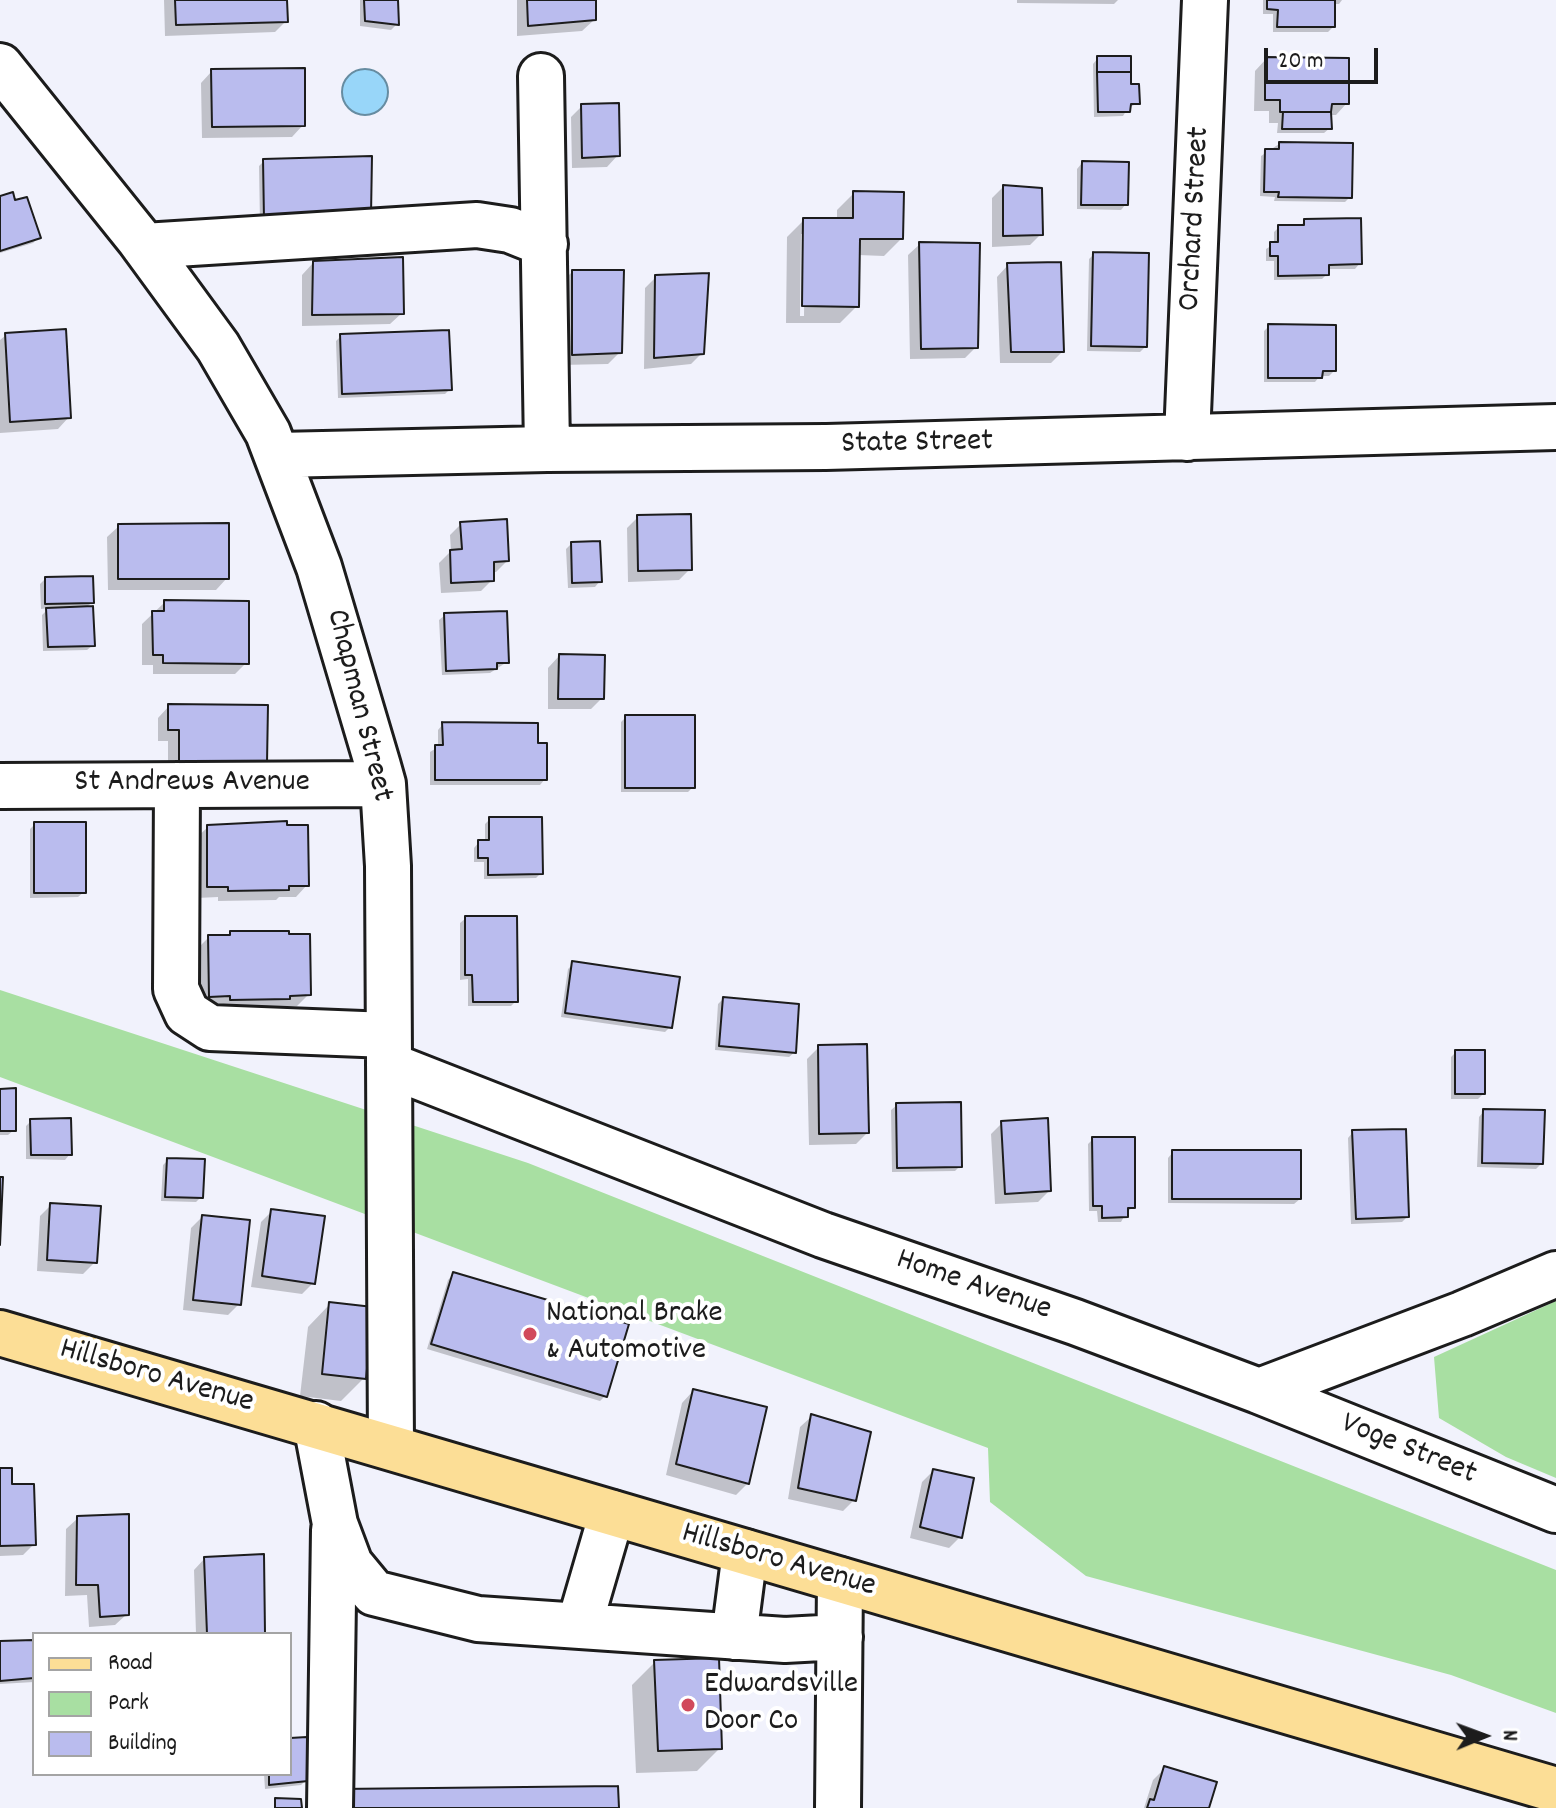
<!DOCTYPE html>
<style>
body{margin:0}
#map{position:relative;width:1556px;height:1808px;overflow:hidden;background:#f1f2fc;font-family:Dekko,sans-serif}
canvas{display:block}
.legend{position:absolute;left:32px;top:1632px;width:260px;height:144px;box-sizing:border-box;background:#fff;border:2px solid #a4a4a4;margin:0;padding:10px 14px;list-style:none;font-size:24px;color:#1c1c1c}
.legend li{display:flex;align-items:center;gap:16px;height:40px}
.legend b{width:40px;border:2px solid #a4a4a4}
.north{position:absolute;left:1444px;top:1696px;width:80px;height:80px;-webkit-text-stroke:6px #fff;paint-order:stroke;rotate:89deg;font-size:22px;font-weight:700;line-height:32px;text-align:center;color:#1c1c1c}
.north::after{content:'';display:block;margin:auto;width:28px;height:36px;background:#1c1c1c;clip-path:polygon(50% 0,100% 100%,50% 72%,0 100%)}
.scale{position:absolute;left:1264px;top:48px;width:114px;height:36px;box-sizing:border-box;border:4px solid #1c1c1c;border-top:0;padding-left:10px;font-size:24px;line-height:28px;white-space:nowrap;color:#1c1c1c;-webkit-text-stroke:6px #fff;paint-order:stroke}
</style>
<div id="map">
<canvas width="1556" height="1808"></canvas>
<ul class="legend">
<li><b style="height:10px;background:#fcde96"></b>Road</li>
<li><b style="height:22px;background:#a8dfa2"></b>Park</li>
<li><b style="height:22px;background:#babcee"></b>Building</li>
</ul>
<div class="north">N</div>
<div class="scale">20 m</div>
</div>
<script>
const ctx = document.querySelector('canvas').getContext('2d');
ctx.lineJoin = 'round';
function paint(path, color) {
  ctx.fillStyle = color;
  ctx.fill(path, 'evenodd');
}
function shape(rows) {
  const path = new Path2D();
  for (const r of rows) {
    if (r.length === 3) {
      path.moveTo(r[0] + r[2], r[1]);
      path.arc(r[0], r[1], r[2], 0, 2 * Math.PI);
      continue;
    }
    path.moveTo(r[0], r[1]);
    for (let i = 2; i < r.length; i += 2) path.lineTo(r[i], r[i + 1]);
  }
  return path;
}
function trace(path, color, width, dash) {
  ctx.strokeStyle = color;
  ctx.lineWidth = width;
  ctx.lineCap = dash ? 'butt' : 'round';
  ctx.setLineDash(dash || []);
  ctx.stroke(path);
}
function write(font, color, halo, rows, align = 'center') {
  ctx.font = font + ' Dekko,sans-serif';
  ctx.lineWidth = 8;
  ctx.setLineDash([]);
  ctx.textBaseline = 'middle';
  ctx.strokeStyle = halo;
  ctx.fillStyle = color;
  for (const [text, x, y, turn = 0] of rows) {
    ctx.save();
    ctx.translate(x, y);
    ctx.rotate((+turn || 0) * Math.PI / 180);
    ctx.textAlign = isNaN(turn) ? turn : align;
    if (halo) ctx.strokeText(text, 0, 0);
    ctx.fillText(text, 0, 0);
    ctx.restore();
  }
}
paint(shape([
 [0,990,528,1163,1556,1570,1556,1713,1451,1675,1086,1576,990,1502,988,1448,0,1077],
 [1556,1301,1556,1478,1506,1457,1439,1418,1434,1357]
]), '#a8dfa2');
const water = shape([
 [365,92,23]
]);
paint(water, '#98d6f9');
trace(water, '#668ca1', 2);
paint(shape([
 [164,0,285,0,286,21,275,32,165,36],
 [360,0,396,0,396,25,391,30,360,26],
 [517,0,594,0,594,20,582,31,517,36],
 [1017,0,1118,0,1114,4,1017,3],
 [1263,0,1342,0,1339,4,1333,4,1333,27,1328,32,1273,32,1273,14,1263,14],
 [1098,58,1129,86,1138,103,1128,108,1123,116,1094,117,1093,64],
 [1266,59,1347,103,1336,115,1329,115,1330,128,1324,133,1277,133,1278,123,1269,123,1269,111,1254,111,1255,71],
 [212,71,303,125,292,137,202,138,201,83],
 [582,106,618,155,607,167,572,168,571,117],
 [1279,144,1350,197,1345,202,1274,201,1275,197,1260,196,1261,156],
 [370,158,260,224,259,166,264,161],
 [1082,163,1126,204,1121,210,1077,209,1077,169],
 [1003,187,1041,234,1030,245,992,247,992,198],
 [854,193,901,239,884,256,858,255,857,306,840,323,786,323,787,237,804,220,837,220,837,210],
 [801,234,805,234,804,316,800,316],
 [0,198,38,238,33,243,0,253],
 [1305,221,1360,263,1355,269,1327,269,1327,274,1322,279,1274,280,1274,261,1266,261,1266,249,1274,244,1274,232,1279,227,1299,227],
 [920,244,976,347,965,358,910,359,908,255],
 [1094,254,1145,347,1140,352,1087,351,1089,259],
 [313,263,402,313,390,324,302,326,302,275],
 [1008,265,1062,352,1051,363,1000,363,997,277],
 [572,272,620,352,608,364,561,365,561,283],
 [656,277,702,353,691,364,644,369,645,288],
 [1269,326,1334,371,1329,376,1320,376,1315,382,1264,382,1264,331],
 [6,335,69,417,58,429,0,433,0,340],
 [341,336,450,389,445,394,338,398,336,341],
 [638,517,690,569,679,580,628,582,627,528],
 [461,524,507,561,496,572,492,572,492,580,481,591,441,593,439,563,451,551,450,535],
 [119,526,227,578,216,590,108,590,107,537],
 [571,544,600,581,595,587,568,588,566,549],
 [45,579,92,602,86,608,93,645,87,650,43,651,42,615,49,608,41,609,40,584],
 [165,602,246,663,235,674,153,674,153,665,142,665,142,624],
 [445,615,507,662,490,673,442,675,439,620],
 [559,656,602,698,591,709,548,709,548,668],
 [169,706,266,707,168,774,168,741,158,741,158,718],
 [626,717,693,787,688,792,621,792,621,722],
 [443,724,536,745,545,779,540,785,430,785,430,752,438,747,438,730],
 [490,819,541,873,536,878,484,879,484,862,474,862,474,848,479,842,485,842,485,824],
 [35,824,84,892,78,897,30,898,30,829],
 [208,827,307,885,296,897,279,897,276,900,218,901,218,897,197,898,196,838],
 [466,918,516,1001,511,1006,468,1006,468,979,460,980,460,923],
 [231,933,309,994,297,1006,280,1006,277,1009,199,1007,198,948,209,937,227,937],
 [573,964,670,1027,665,1032,561,1017,568,969],
 [723,999,795,1052,789,1057,715,1050,718,1004],
 [819,1047,867,1133,856,1144,809,1145,807,1059],
 [1456,1052,1483,1094,1478,1099,1451,1099,1451,1057],
 [0,1091,14,1130,8,1135,0,1135],
 [897,1105,960,1166,955,1171,892,1172,891,1110],
 [1484,1111,1541,1164,1536,1169,1477,1167,1479,1117],
 [31,1121,70,1154,65,1160,26,1159,26,1126],
 [1002,1123,1049,1191,1038,1202,995,1204,991,1134],
 [1353,1132,1407,1217,1402,1222,1351,1224,1348,1138],
 [1093,1139,1133,1207,1126,1213,1121,1222,1098,1222,1097,1211,1089,1211,1088,1144],
 [1173,1152,1300,1199,1294,1204,1168,1203,1168,1158],
 [168,1160,201,1197,196,1202,161,1201,163,1165],
 [51,1205,95,1262,83,1274,37,1271,40,1216],
 [272,1211,313,1283,302,1294,251,1287,261,1222],
 [202,1217,239,1304,228,1315,183,1310,191,1228],
 [453,1274,605,1396,600,1401,427,1349,448,1280],
 [330,1304,364,1378,341,1401,300,1396,308,1327],
 [693,1391,748,1483,736,1495,666,1475,682,1403],
 [812,1416,854,1500,843,1511,788,1499,800,1427],
 [0,1470,10,1486,34,1544,23,1555,0,1556],
 [933,1471,960,1537,949,1548,910,1538,922,1482],
 [78,1518,127,1614,115,1625,89,1627,87,1595,65,1596,66,1529],
 [205,1558,263,1634,196,1634,194,1570],
 [34,1642,34,1682,0,1684,0,1643],
 [655,1662,720,1748,697,1771,636,1773,632,1685],
 [290,1740,306,1780,301,1785,265,1789,264,1774,290,1774],
 [1165,1768,1207,1808,1144,1808,1153,1780]
]), '#0003');
const building = shape([
 [175,0,287,0,288,22,176,25,175,0],
 [364,0,398,0,399,25,365,21,364,0],
 [527,0,596,0,596,20,528,26,527,0],
 [1267,0,1335,0,1335,27,1277,27,1278,10,1267,9,1267,0],
 [1097,56,1131,56,1131,72,1097,72,1097,56],
 [1265,57,1349,58,1349,104,1332,104,1331,112,1280,112,1280,100,1265,100,1265,57],
 [305,68,305,126,212,127,211,69,305,68],
 [1097,72,1131,72,1131,84,1139,84,1140,104,1131,104,1130,112,1098,112,1097,72],
 [619,103,620,156,582,158,581,104,619,103],
 [1283,112,1331,112,1332,129,1282,129,1283,112],
 [1279,142,1353,143,1352,198,1278,197,1279,192,1264,192,1265,149,1279,149,1279,142],
 [372,156,371,215,264,220,263,159,372,156],
 [1082,161,1129,162,1128,205,1081,205,1082,161],
 [1003,185,1042,188,1043,235,1003,236,1003,185],
 [853,191,904,192,903,239,860,239,859,307,802,306,803,218,853,218,853,191],
 [13,192,15,200,27,197,41,238,0,251,0,196,13,192],
 [1361,218,1362,264,1329,265,1329,275,1278,276,1278,256,1270,256,1270,242,1278,242,1278,225,1304,225,1304,219,1361,218],
 [919,242,980,243,978,348,921,349,919,242],
 [1093,252,1149,253,1147,347,1091,346,1093,252],
 [403,257,404,314,312,315,313,261,403,257],
 [1061,262,1064,352,1011,352,1007,263,1061,262],
 [572,270,624,270,622,353,572,355,572,270],
 [709,273,704,354,654,358,655,275,709,273],
 [1268,324,1336,325,1336,371,1323,371,1322,378,1268,378,1268,324],
 [66,329,71,418,10,422,5,333,66,329],
 [449,330,452,390,342,394,340,334,449,330],
 [691,514,692,570,638,571,637,515,691,514],
 [507,519,509,561,494,562,494,581,451,583,450,550,462,549,460,522,507,519],
 [229,523,229,579,118,579,118,524,229,523],
 [600,541,602,582,572,583,571,542,600,541],
 [93,576,94,603,45,604,45,577,93,576],
 [164,600,249,601,249,664,163,663,163,655,153,655,152,611,164,611,164,600],
 [93,606,95,646,48,647,46,608,93,606],
 [507,611,509,663,497,663,497,669,446,671,444,613,507,611],
 [559,654,605,655,604,699,558,699,559,654],
 [168,704,268,705,267,763,179,764,179,730,168,730,168,704],
 [625,715,695,715,695,788,625,788,625,715],
 [442,722,538,723,538,743,547,743,547,780,435,780,435,745,443,745,442,722],
 [489,817,542,817,543,874,488,875,488,858,478,858,478,840,489,840,489,817],
 [287,821,287,825,308,825,309,886,289,886,289,890,228,891,228,887,207,887,207,825,287,821],
 [34,822,86,822,86,893,34,893,34,822],
 [465,916,517,916,518,1002,473,1002,472,975,465,975,465,916],
 [230,931,289,931,289,934,310,934,311,995,290,996,290,999,230,1000,230,996,209,997,208,935,230,935,230,931],
 [572,961,680,977,672,1028,565,1013,572,961],
 [723,997,799,1004,796,1053,719,1046,723,997],
 [867,1044,869,1133,819,1134,818,1045,867,1044],
 [1455,1050,1485,1050,1485,1094,1455,1094,1455,1050],
 [16,1088,16,1131,0,1131,0,1089,16,1088],
 [961,1102,962,1167,897,1168,896,1103,961,1102],
 [1483,1109,1545,1110,1543,1164,1482,1163,1483,1109],
 [71,1118,72,1155,31,1155,30,1119,71,1118],
 [1048,1118,1051,1191,1005,1194,1001,1121,1048,1118],
 [1406,1129,1409,1217,1356,1219,1352,1130,1406,1129],
 [1092,1137,1135,1137,1135,1208,1128,1208,1128,1217,1102,1218,1102,1206,1093,1206,1092,1137],
 [1172,1150,1301,1150,1301,1199,1172,1199,1172,1150],
 [167,1158,205,1159,203,1198,165,1197,167,1158],
 [0,1177,3,1177,0,1245,0,1177],
 [50,1203,101,1206,97,1263,47,1260,50,1203],
 [271,1209,325,1216,315,1284,262,1276,271,1209],
 [202,1215,250,1220,241,1305,193,1300,202,1215],
 [453,1272,629,1324,607,1397,431,1344,453,1272],
 [329,1302,373,1307,366,1379,322,1374,329,1302],
 [693,1389,767,1407,749,1484,676,1464,693,1389],
 [811,1414,871,1432,856,1501,798,1488,811,1414],
 [0,1468,12,1468,12,1484,34,1484,36,1545,0,1546,0,1468],
 [933,1469,974,1478,962,1538,920,1527,933,1469],
 [129,1514,129,1615,100,1617,98,1585,76,1585,77,1516,129,1514],
 [264,1554,265,1634,207,1634,204,1557,264,1554],
 [34,1640,34,1678,0,1681,0,1641,34,1640],
 [719,1658,722,1749,658,1751,654,1660,719,1658],
 [307,1737,308,1781,269,1785,269,1774,290,1774,290,1738,307,1737],
 [1164,1766,1217,1782,1209,1808,1147,1808,1150,1799,1154,1800,1164,1766],
 [618,1786,619,1808,340,1808,339,1789,618,1786],
 [275,1798,301,1799,302,1808,275,1808,275,1798]
]);
paint(building, '#babcee');
trace(building, '#1c1c1c', 2);
const minor = shape([
 [0,66,139,239,218,347,268,433,319,567,378,766,383,784,388,866,391,1446],
 [541,76,547,449],
 [144,246,477,225,510,230,545,244],
 [1187,438,1205,0],
 [278,455,547,449,826,447,1556,427],
 [177,785,176,989,187,1013,210,1028,388,1035],
 [0,786,383,784],
 [389,1065,823,1235,1075,1322,1259,1391,1462,1314,1556,1274],
 [1259,1391,1556,1510],
 [316,1424,335,1524,350,1564,374,1593,478,1619,785,1640,840,1637],
 [579,1626,612,1513],
 [734,1637,745,1552],
 [330,1808,334,1530],
 [838,1808,840,1580]
]);
const major = shape([
 [0,1333,1556,1790]
]);
trace(minor, '#1c1c1c', 50);
trace(major, '#1c1c1c', 50);
trace(minor, '#fff', 44);
trace(major, '#fcde96', 44);
for (const [x, y, r, color] of [
 [530,1334,8,"#d1495b"],
 [688,1705,8,"#d1495b"]
]) {
  const dot = new Path2D();
  dot.arc(x, y, r, 0, 2 * Math.PI);
  ctx.fillStyle = color;
  ctx.fill(dot);
  trace(dot, '#fff', 3);
}
write('32px', '#1c1c1c', '#fff', [
 ["Orchard Street",1197,219,-87],
 ["State Street",917,445,-1],
 ["Chapman Street",357,706,76],
 ["St Andrews Avenue",192,785],
 ["Home Avenue",973,1287,19],
 ["Hillsboro Avenue",156,1378,16],
 ["Voge Street",1408,1451,22],
 ["Hillsboro Avenue",778,1562,16]
]);
write('32px', '#1c1c1c', '#fff', [
 ["National Brake",546,1316],
 ["& Automotive",546,1353],
 ["Edwardsville",704,1687],
 ["Door Co",704,1724]
], 'left');
</script>
